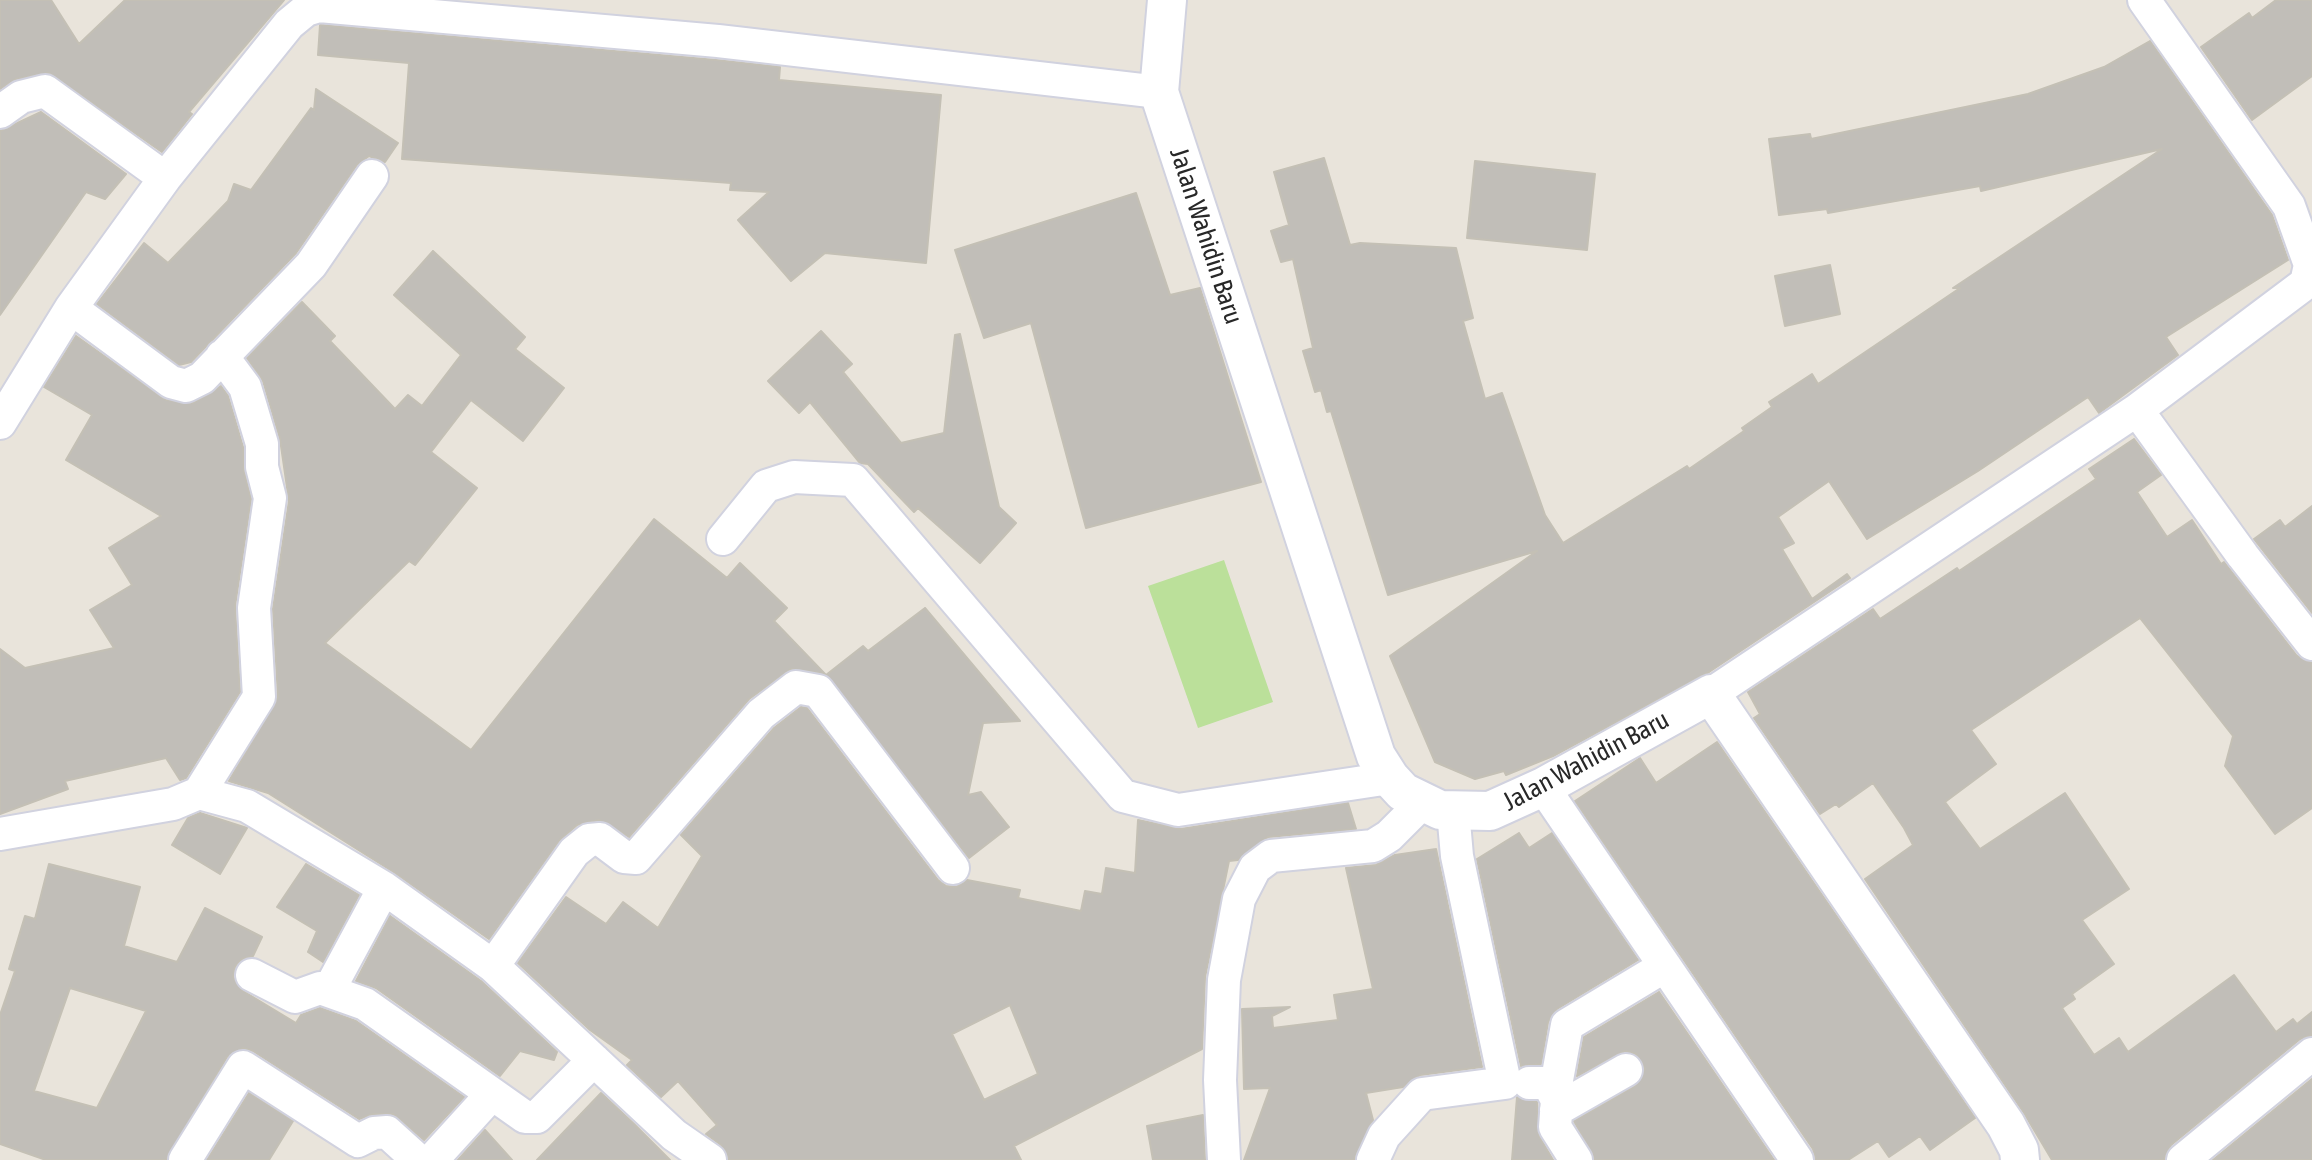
<!DOCTYPE html>
<style>
body{margin:0}
canvas{display:block;background:#e9e4db}
</style>
<canvas width="2312" height="1160"></canvas>
<script>
const ctx = document.querySelector('canvas').getContext('2d');
ctx.lineJoin = 'round';
function paint(path, color) {
  ctx.fillStyle = color;
  ctx.fill(path, 'evenodd');
}
function shape(rows) {
  const path = new Path2D();
  for (const r of rows) {
    path.moveTo(r[0], r[1]);
    for (let i = 2; i < r.length; i += 2) path.lineTo(r[i], r[i + 1]);
  }
  return path;
}
function trace(path, color, width, dash) {
  ctx.strokeStyle = color;
  ctx.lineWidth = width;
  ctx.lineCap = dash ? 'butt' : 'round';
  ctx.setLineDash(dash || []);
  ctx.stroke(path);
}
function write(font, color, halo, rows, align = 'center') {
  ctx.font = font + ' "Asap Condensed",sans-serif';
  ctx.lineWidth = 6;
  ctx.setLineDash([]);
  ctx.textBaseline = 'middle';
  ctx.strokeStyle = halo;
  ctx.fillStyle = color;
  for (const [text, x, y, turn = 0] of rows) {
    ctx.save();
    ctx.translate(x, y);
    ctx.rotate((+turn || 0) * Math.PI / 180);
    ctx.textAlign = isNaN(turn) ? turn : align;
    if (halo) ctx.strokeText(text, 0, 0);
    ctx.fillText(text, 0, 0);
    ctx.restore();
  }
}
paint(shape([
 [1224,560,1273,702,1198,728,1148,586]
]), '#bbe09a');
const building = shape([
 [0,0,51,0,79,44,125,0,284,0,189,112,192,114,162,152,49,73,16,79,0,89,0,0],
 [2276,0,2312,0,2312,76,2252,120,2201,47,2249,13,2252,18,2276,0],
 [320,25,716,60,780,67,779,80,941,95,926,263,825,253,791,281,738,220,769,192,730,190,731,183,402,159,409,63,318,55,320,25],
 [2150,41,2272,215,2288,260,2166,337,2178,355,2099,413,2088,397,1978,471,1867,539,1829,481,1778,517,1794,543,1782,549,1812,599,1847,574,1850,578,1709,672,1553,756,1506,775,1504,771,1475,779,1435,762,1390,656,1537,551,1388,595,1331,411,1327,412,1321,390,1315,392,1303,351,1313,348,1293,259,1281,262,1271,231,1289,225,1274,172,1324,158,1350,245,1360,243,1456,248,1473,318,1463,321,1485,399,1502,393,1545,515,1563,543,1687,466,1689,469,1744,431,1742,428,1772,407,1769,402,1812,374,1818,384,1960,288,1953,288,2162,149,1981,191,1980,186,1828,213,1827,209,1779,215,1769,139,1810,134,1811,139,2028,94,2104,67,2150,41],
 [316,89,398,143,385,162,369,156,357,165,296,253,191,362,179,365,97,304,144,243,168,263,228,201,234,184,251,190,311,108,314,110,316,89],
 [41,112,126,174,105,199,86,192,0,315,0,131,41,112],
 [1475,161,1595,174,1587,250,1467,238,1475,161],
 [1136,193,1170,295,1200,288,1261,482,1086,528,1031,323,984,338,955,250,1136,193],
 [433,251,525,337,515,349,564,388,523,441,471,400,431,452,477,488,415,565,409,561,325,643,471,750,654,519,727,578,740,563,787,608,774,621,825,674,791,669,749,699,629,837,599,820,577,825,559,841,489,939,395,873,268,793,229,781,278,697,273,609,289,501,280,439,263,381,247,358,302,302,335,336,330,341,395,409,408,395,422,406,461,355,394,295,433,251],
 [1830,265,1840,314,1785,326,1775,276,1830,265],
 [821,331,852,364,843,372,901,443,944,433,955,335,960,334,999,507,1016,523,980,563,918,508,914,512,868,464,860,463,810,402,799,413,768,381,821,331],
 [76,336,166,400,193,403,221,386,228,396,243,447,244,471,251,499,235,606,240,692,186,778,180,780,166,758,65,781,68,789,0,814,0,649,25,668,114,648,90,610,132,585,109,548,161,516,66,460,92,415,44,387,76,336],
 [2134,439,2161,475,2137,492,2167,537,2192,520,2221,564,2224,562,2297,656,2312,663,2312,808,2275,834,2225,766,2233,736,2140,618,1971,730,1996,764,1945,802,1980,849,2065,793,2129,889,2082,920,2114,964,2072,994,2075,999,2062,1008,2094,1055,2119,1038,2128,1052,2234,975,2276,1032,2293,1019,2297,1024,2312,1012,2312,1035,2300,1039,2171,1145,2164,1160,2052,1160,2024,1113,1865,879,1913,845,1904,828,1873,783,1839,807,1836,804,1820,814,1754,718,1760,714,1748,692,1873,609,1880,619,1957,568,1959,571,2096,479,2089,469,2134,439],
 [2312,506,2312,613,2254,539,2280,520,2285,527,2312,506],
 [925,608,1020,721,983,723,968,795,981,792,1009,827,969,858,826,675,863,646,868,651,925,608],
 [801,707,807,708,938,880,946,886,956,887,967,880,1020,890,1018,898,1081,911,1085,891,1102,894,1106,868,1135,873,1138,820,1181,829,1348,803,1356,829,1268,837,1238,860,1229,861,1205,977,1202,1049,1014,1146,1021,1160,729,1160,721,1145,706,1134,717,1125,678,1081,661,1097,627,1065,632,1060,590,1030,518,963,566,897,606,924,623,902,658,928,702,856,681,835,774,728,801,707],
 [1010,1005,1038,1074,984,1100,952,1034,1010,1005],
 [1717,742,1975,1118,1930,1150,1920,1136,1889,1157,1878,1141,1848,1160,1816,1160,1813,1149,1575,801,1640,758,1656,783,1717,742],
 [200,813,247,828,220,874,172,845,188,818,200,813],
 [1519,833,1529,848,1552,833,1638,960,1557,1009,1548,1022,1541,1064,1521,1066,1477,859,1519,833],
 [1436,849,1482,1067,1420,1075,1403,1087,1366,1093,1373,1120,1354,1160,1244,1160,1270,1088,1244,1089,1242,1009,1290,1007,1272,1016,1273,1028,1338,1020,1334,995,1373,989,1346,868,1376,865,1395,855,1436,849],
 [49,864,140,887,124,946,177,962,205,908,262,937,253,956,242,959,235,967,233,977,243,991,296,1023,301,1015,320,1008,356,1021,464,1097,424,1140,393,1114,373,1114,359,1119,253,1051,243,1048,227,1057,166,1160,46,1160,0,1144,0,1015,15,971,9,969,25,916,35,919,49,864],
 [70,988,146,1011,97,1108,34,1091,70,988],
 [306,864,359,895,323,962,308,952,317,931,277,907,306,864],
 [390,916,481,981,557,1052,554,1060,520,1051,500,1076,376,988,356,981,390,916],
 [1659,992,1774,1160,1595,1160,1574,1121,1635,1086,1645,1069,1636,1054,1625,1051,1577,1076,1584,1037,1659,992],
 [2312,1079,2312,1160,2213,1160,2312,1079],
 [249,1093,293,1121,269,1160,207,1160,249,1093],
 [601,1093,633,1123,670,1160,537,1160,601,1093],
 [1517,1097,1537,1102,1539,1136,1553,1160,1512,1160,1517,1097],
 [1203,1115,1205,1160,1153,1160,1147,1126,1203,1115],
 [485,1130,512,1160,458,1160,485,1130]
]);
paint(building, '#c1beb8');
trace(building, '#c4c0b5', 2);
const minor = shape([
 [2144,0,2289,206,2310,265,2306,283,2137,410,2243,556,2312,644],
 [0,112,21,97,45,91,165,178],
 [71,308,171,382,186,386,202,378,311,265,372,176],
 [0,423,71,308,165,178,289,24,306,10,319,6,718,41,1159,92],
 [723,539,766,486,794,477,853,480,1123,796,1178,810,1390,778],
 [1711,694,2137,410],
 [1543,787,1797,1160],
 [199,793,259,697,254,608,270,498,262,467,262,444,245,387,222,356],
 [0,834,173,804,199,793,247,806,384,888,493,966,674,1135,710,1160],
 [493,966,574,852,589,840,600,839,624,857,636,858,761,714,796,687,818,691,953,868],
 [252,975,295,997,320,988,365,1004,525,1117,537,1117,594,1060],
 [329,990,384,888],
 [1529,1083,1548,1083,1557,1100,1555,1127,1576,1160],
 [1548,1083,1557,1080,1567,1025,1665,966],
 [1556,1110,1626,1070],
 [185,1160,243,1067,358,1141,374,1133,387,1132,418,1160],
 [432,1160,492,1094],
 [1224,1160,1220,1080,1224,980,1239,899,1255,868,1271,856,1373,846,1389,836,1422,803],
 [1373,1160,1384,1136,1422,1094,1505,1083,1457,856,1453,811],
 [2183,1160,2312,1054]
]);
const tertiary = shape([
 [1167,0,1159,92,1376,756,1390,778,1403,792,1440,810,1490,811,1543,787,1711,694,2006,1125,2019,1150,2020,1160]
]);
trace(minor, '#d1d2df', 36);
trace(tertiary, '#d1d2df', 42);
trace(minor, '#fff', 32);
trace(tertiary, '#fff', 38);
write('26px', '#282828', '#fff', [
 ["Jalan Wahidin Baru",1206,236,72],
 ["Jalan Wahidin Baru",1586,761,-28]
]);
</script>
